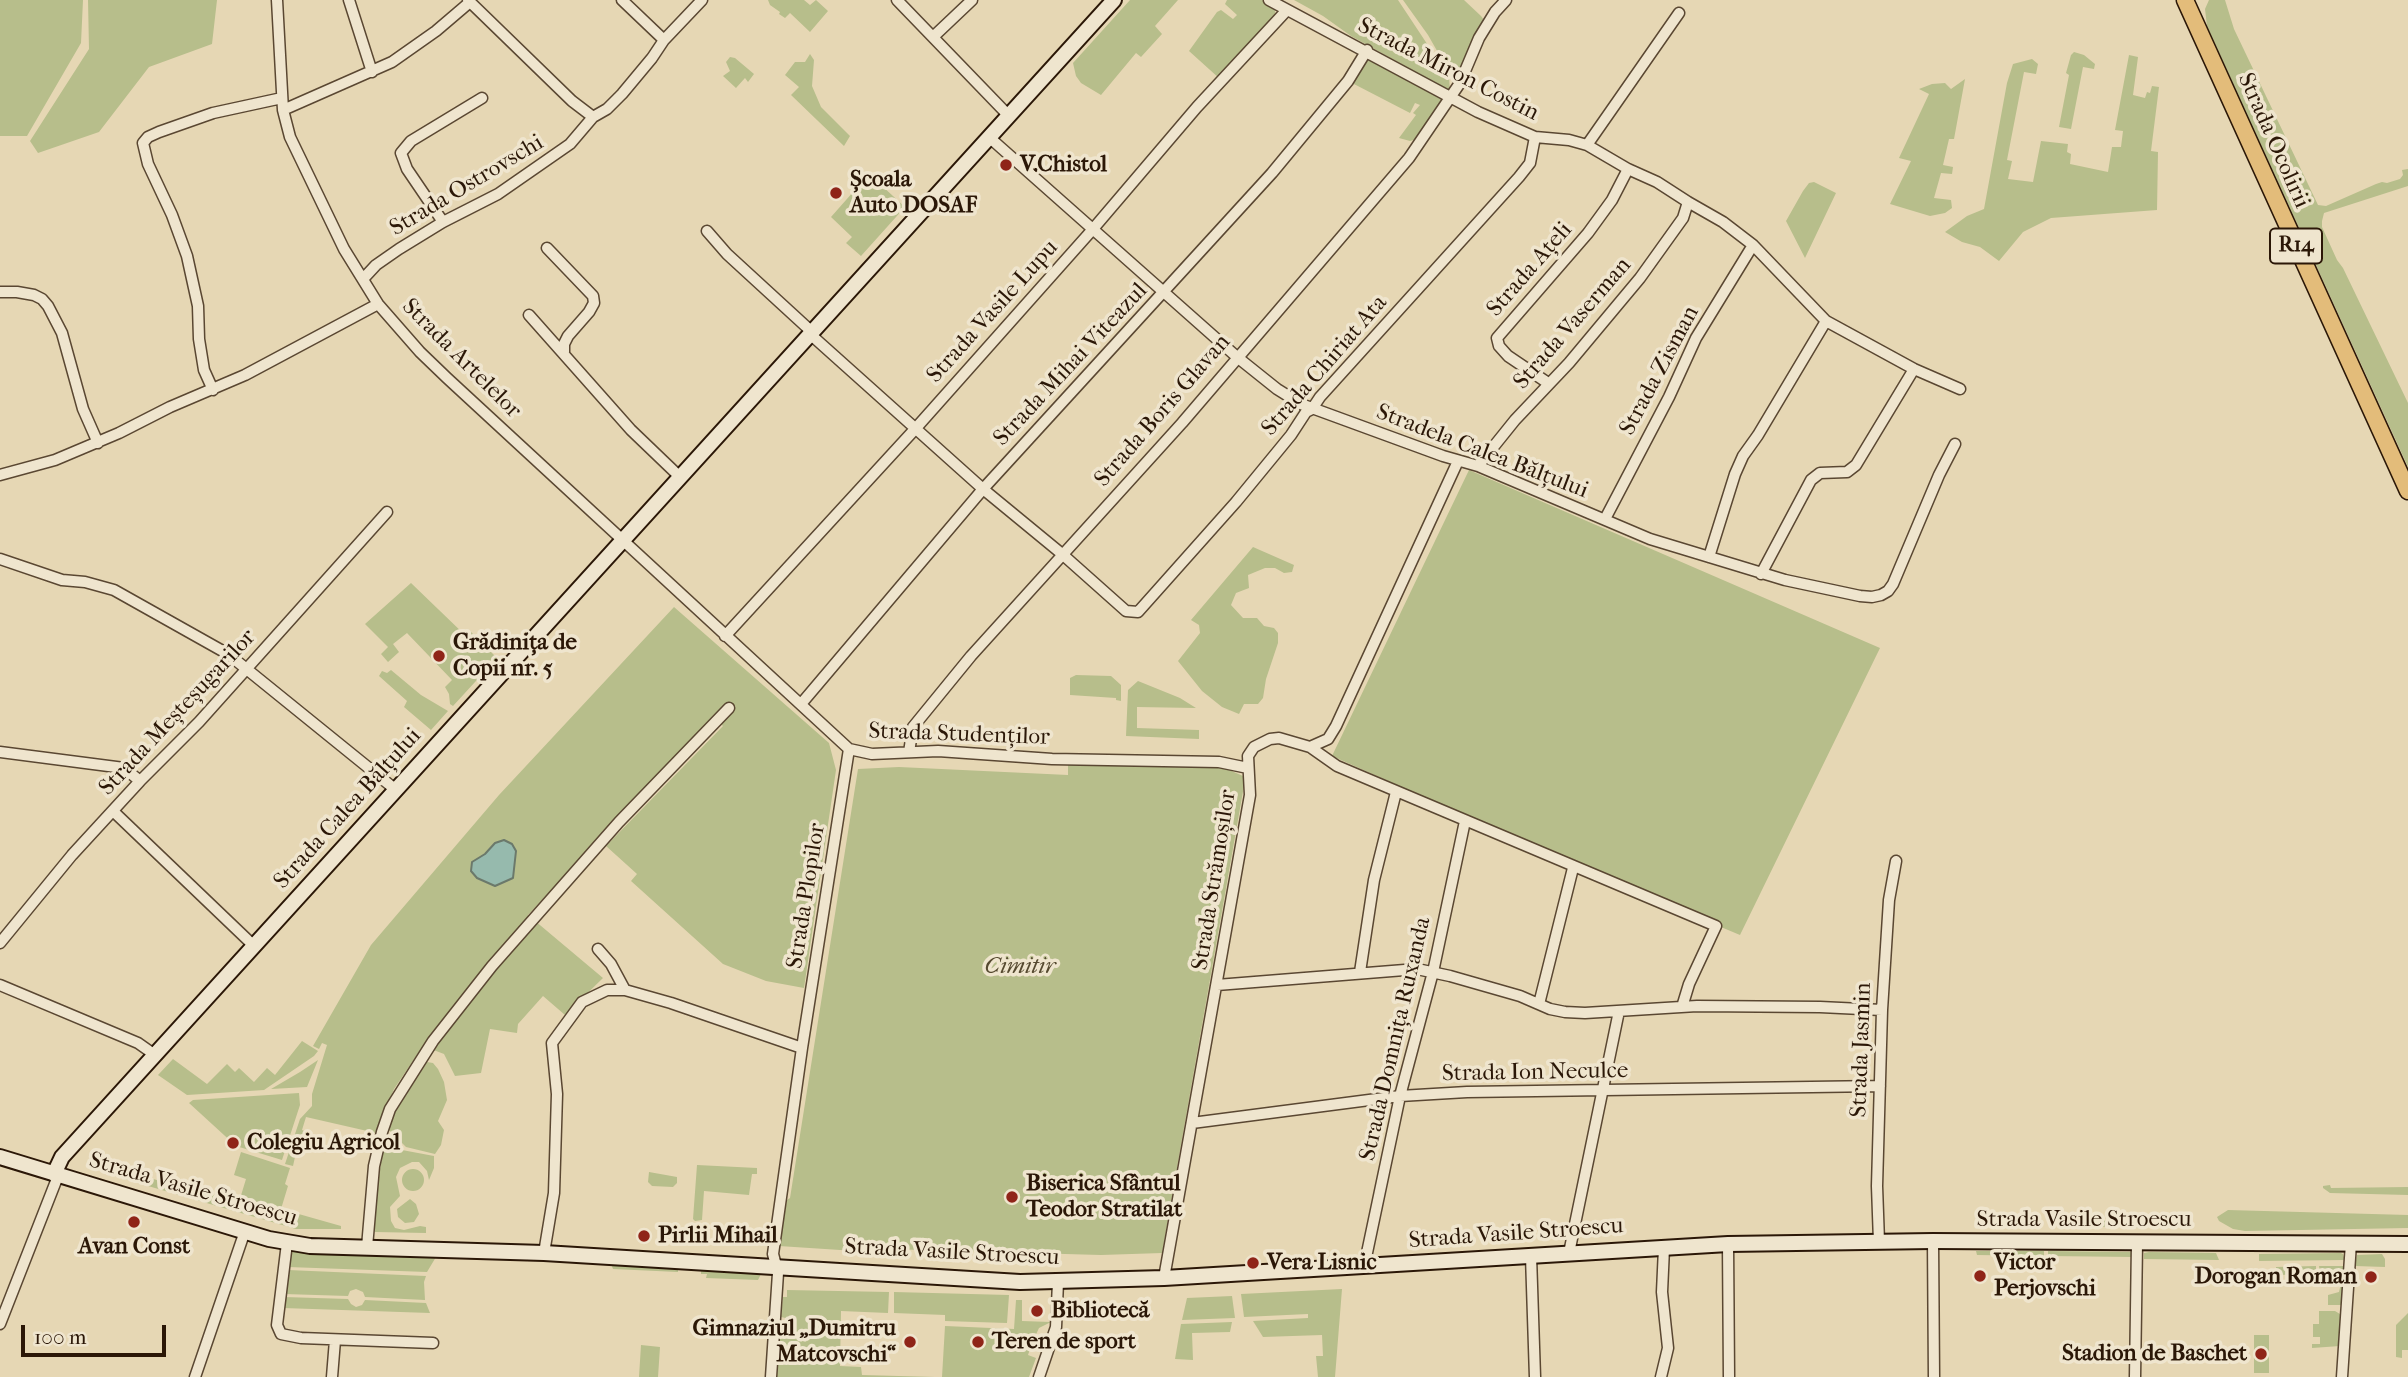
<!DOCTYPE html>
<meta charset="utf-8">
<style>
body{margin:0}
#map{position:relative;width:2408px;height:1377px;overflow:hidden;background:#e6d7b4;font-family:"IM FELL French Canon",serif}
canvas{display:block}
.scale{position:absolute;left:21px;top:1325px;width:145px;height:32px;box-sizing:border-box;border:4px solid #2b1707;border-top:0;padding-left:9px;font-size:21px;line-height:24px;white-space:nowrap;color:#2b1707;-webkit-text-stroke:5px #efe5ce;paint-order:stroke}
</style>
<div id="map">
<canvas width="2408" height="1377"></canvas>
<div class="scale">100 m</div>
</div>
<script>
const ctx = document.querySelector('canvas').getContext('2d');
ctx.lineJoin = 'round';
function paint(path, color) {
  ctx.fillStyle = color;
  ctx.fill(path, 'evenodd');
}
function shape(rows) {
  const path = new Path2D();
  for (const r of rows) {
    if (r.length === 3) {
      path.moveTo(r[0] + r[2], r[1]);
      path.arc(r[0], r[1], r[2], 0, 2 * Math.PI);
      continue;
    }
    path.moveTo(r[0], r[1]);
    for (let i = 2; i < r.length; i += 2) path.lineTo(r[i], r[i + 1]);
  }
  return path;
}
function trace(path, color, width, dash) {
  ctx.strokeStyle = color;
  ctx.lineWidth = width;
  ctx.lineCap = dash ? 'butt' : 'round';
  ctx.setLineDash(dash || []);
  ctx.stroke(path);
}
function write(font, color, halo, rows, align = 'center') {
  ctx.font = font + ' "IM FELL French Canon",serif';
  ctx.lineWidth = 7;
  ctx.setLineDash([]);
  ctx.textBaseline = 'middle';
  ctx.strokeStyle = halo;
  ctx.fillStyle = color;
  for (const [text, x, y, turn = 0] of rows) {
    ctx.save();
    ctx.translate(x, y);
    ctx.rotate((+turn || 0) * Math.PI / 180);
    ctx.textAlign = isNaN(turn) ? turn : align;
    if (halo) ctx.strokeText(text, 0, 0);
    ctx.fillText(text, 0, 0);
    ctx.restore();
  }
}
paint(shape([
 [0,0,83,0,81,43,27,136,0,136],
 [88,0,217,0,212,44,149,67,99,132,38,153,30,141,89,49],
 [768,0,804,0,810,5,816,0,828,11,810,32,790,13,785,18,779,14,780,12,770,5],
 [1130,0,1178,0,1155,26,1162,34,1141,57,1136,53,1101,95,1081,83,1076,76,1073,63],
 [1227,0,1262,0,1274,8,1276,15,1220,79,1189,51,1217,12,1221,10,1233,19,1237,15,1225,4],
 [1294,0,1398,0,1449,77,1450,91,1351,36,1323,16],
 [1403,0,1464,0,1481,16,1484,20,1483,26,1456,84,1428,35],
 [2209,0,2225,0,2234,29,2318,205,2326,206,2376,184,2382,182,2387,183,2400,179,2403,175,2402,170,2408,169,2408,186,2324,213,2322,221,2322,227,2337,260,2343,268,2408,403,2408,467,2207,26,2205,9],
 [2074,52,2084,55,2095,64,2094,69,2083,67,2071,129,2059,127,2069,75,2066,73,2071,55],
 [810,54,814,60,812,86,821,107,850,136,844,146,791,95,799,87,785,75,795,62,805,62],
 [2129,55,2138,57,2133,95,2145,98,2147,92,2150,93,2152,86,2159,87,2151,151,2158,152,2157,210,2051,218,2023,232,1999,261,1980,247,1962,242,1945,232,1967,216,1984,209,2007,83,2013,64,2032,59,2038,64,2036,74,2024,72,2007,160,2012,161,2008,179,2033,182,2041,141,2068,144,2067,152,2071,154,2070,164,2108,172,2112,147,2121,147,2123,131,2115,130],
 [1369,56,1446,99,1417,139,1410,141,1399,138,1416,115,1413,113,1420,105,1415,103,1410,113,1352,83,1366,58],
 [730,57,735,58,754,74,748,82,745,78,736,88,723,76,730,71,726,62],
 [1965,79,1954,139,1949,139,1943,165,1953,167,1952,174,1941,173,1934,198,1951,200,1952,208,1945,213,1930,216,1890,204,1911,161,1899,158,1929,94,1919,89,1932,84,1945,83,1951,89],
 [869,174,905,207,861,256,846,243,852,237,831,217],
 [1814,182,1836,193,1805,258,1786,221,1803,191,1809,183],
 [1469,470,1880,648,1740,935,1630,889,1332,756],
 [1253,547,1294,565,1292,572,1284,573,1275,568,1265,568,1248,575,1249,588,1236,593,1231,605,1243,618,1257,618,1264,626,1274,628,1278,633,1278,643,1266,679,1263,698,1258,704,1244,704,1239,714,1222,707,1202,691,1178,661,1200,633,1199,625,1191,620],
 [411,583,466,636,471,632,497,658,453,706,450,704,449,694,445,687,452,680,407,633,393,644,399,652,388,662,381,654,388,647,365,624],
 [674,607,829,743,836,770,804,988,766,981,723,964,631,881,637,874,606,846,723,726,713,716,528,915,603,978,565,1015,543,996,518,1024,517,1033,490,1029,481,1073,455,1076,444,1054,423,1046,394,1089,376,1133,306,1117,302,1130,306,1132,298,1157,295,1157,293,1166,285,1164,300,1119,312,1106,312,1094,327,1045,322,1043,319,1049,313,1046,371,945,499,795],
 [391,670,421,695,448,711,431,730,404,707,407,701,379,676,382,671,387,673],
 [1076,675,1111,676,1121,685,1121,701,1116,700,1116,698,1070,695,1070,678],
 [1138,681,1180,698,1196,708,1137,707,1137,728,1199,730,1199,739,1126,736,1128,690],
 [1068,765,1206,765,1227,769,1243,776,1245,780,1162,1253,1101,1255,887,1249,886,1253,779,1246,787,1200,790,1198,858,769,899,767,1068,775],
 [302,1041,318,1051,314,1056,264,1090,187,1095,158,1075,173,1059,207,1084,227,1064,235,1072,239,1068,254,1082,267,1068,275,1075],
 [318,1060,307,1087,271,1089,300,1072],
 [427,1062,433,1063,438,1069,444,1082,447,1100,438,1121,444,1130,441,1145,435,1154,406,1147,388,1129,394,1114],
 [299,1093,300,1105,282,1160,236,1146,189,1103,193,1100],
 [385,1135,402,1150,434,1156,434,1168,429,1180,427,1171,419,1162,412,1162,400,1168,396,1177,400,1196,390,1207,391,1221,395,1228,404,1230,420,1226,426,1227,426,1233,375,1232,372,1224],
 [241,1152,290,1168,285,1184,288,1186,281,1209,341,1226,341,1229,296,1229,124,1179,127,1172,239,1202,246,1179,234,1175],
 [697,1165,757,1168,757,1174,752,1174,749,1195,704,1191,702,1220,695,1221,693,1219],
 [413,1180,11],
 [649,1172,677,1177,677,1183,673,1187,652,1186,648,1182],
 [2330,1185,2331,1188,2408,1187,2408,1195,2330,1193,2323,1188,2323,1186],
 [410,1199,416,1204,419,1214,414,1222,405,1223,398,1217,397,1209],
 [2228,1210,2408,1215,2408,1228,2245,1231,2233,1229,2219,1221,2217,1217],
 [2093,1220,2136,1222,2140,1228,2074,1226,2079,1222],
 [294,1250,436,1257,427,1272,288,1267,290,1252],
 [1976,1251,2044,1251,2044,1256,1977,1255],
 [2048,1251,2131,1252,2133,1257,2048,1256],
 [2149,1252,2216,1253,2219,1260,2144,1259,2144,1253],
 [2341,1253,2343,1254,2345,1260,2259,1261,2259,1254],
 [2382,1254,2385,1259,2385,1267,2355,1266,2357,1255],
 [611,1264,678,1268,678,1272,613,1269],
 [2316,1266,2316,1274,2276,1275,2276,1267],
 [2319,1266,2344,1266,2346,1268,2345,1305,2328,1305,2328,1295,2339,1292,2342,1279,2336,1279,2335,1275,2320,1274],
 [701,1268,751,1271,761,1274,758,1280,706,1278,707,1274,701,1274],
 [288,1270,426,1276,424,1282,425,1300,365,1297,363,1292,356,1289,350,1291,348,1296,284,1294],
 [1342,1289,1335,1377,1318,1377,1316,1356,1323,1356,1322,1335,1263,1337,1253,1321,1308,1318,1308,1314,1244,1317,1241,1294],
 [787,1290,889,1292,888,1313,841,1311,840,1366,861,1367,862,1375,935,1377,776,1377,779,1337,789,1337,790,1319,781,1317,783,1297,787,1297],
 [894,1292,1009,1295,1007,1323,945,1321,945,1315,894,1313],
 [1232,1296,1235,1318,1182,1320,1187,1298],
 [284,1297,348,1299,351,1304,356,1307,362,1305,365,1300,426,1303,430,1313,283,1308],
 [1016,1300,1022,1300,1022,1321,1051,1322,1039,1328,1032,1343,1028,1355,1036,1358,1029,1377,942,1377,945,1326,1014,1329],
 [2319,1311,2335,1311,2340,1314,2340,1346,2312,1348,2312,1344,2320,1344,2320,1337,2313,1337,2313,1324,2319,1324],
 [2408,1313,2408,1350,2402,1350,2402,1358,2396,1357,2396,1325],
 [1232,1322,1230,1332,1192,1333,1193,1360,1175,1359,1181,1324],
 [2254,1335,2269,1335,2269,1373,2254,1373],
 [641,1345,660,1347,658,1377,639,1377]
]), '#b7be8b');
const water = shape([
 [504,840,512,844,516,851,513,878,495,886,477,878,471,871,472,862,485,854,495,843,504,840]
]);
paint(water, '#96baad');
trace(water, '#6b796b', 2);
const minor = shape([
 [277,0,283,110,290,137,344,249,378,304,420,352,447,378,849,749,872,754,938,751,1052,759,1219,762,1248,768],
 [349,0,372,72],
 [468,0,572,101,593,117],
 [622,0,664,40],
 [897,0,1009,116],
 [1269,0,1478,112,1535,137,1569,140,1587,145,1628,169,1657,182,1688,202,1723,222,1753,245,1826,321,1914,369,1960,389],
 [933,37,972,0],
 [283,110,392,62,436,31,470,2],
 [990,138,1237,357,1277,389,1301,404,1443,456,1478,466,1650,539,1785,580,1860,596,1872,597,1881,595,1888,591,1893,584,1939,475,1955,444],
 [1587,145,1679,13],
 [443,222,407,169,401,153,411,141,482,98],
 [707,231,727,254,812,332],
 [547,248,593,296,594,303,589,312,568,336,564,344,564,352],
 [363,279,376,265,399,249,443,222,498,194,570,144,593,117,607,109,622,94,652,58,664,40,702,0],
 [0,292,17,292,34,295,42,299,48,306,62,333,83,409,98,443],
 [529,315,631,430,680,477],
 [810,334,983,489,1062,554,1126,611,1138,612,1236,502,1291,435,1306,412,1312,409,1320,397,1519,177,1530,163,1535,137],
 [1548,383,1508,356,1499,346,1497,338,1588,233,1612,200,1628,169],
 [213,390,204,370,199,339,198,306,187,256,172,215,148,164,143,143,148,137,159,132,213,113,282,98],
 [1478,466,1515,420,1569,363,1640,278,1683,218,1688,202],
 [0,475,55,460,119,433,170,407,245,375,378,304],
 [1605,519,1669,397,1696,338,1753,245],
 [1709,557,1735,474,1743,456,1758,435,1826,321],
 [0,559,62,580,85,582,114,590,228,654,396,790],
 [1761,574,1811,480,1820,473,1847,472,1856,465,1914,369],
 [725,636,916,428,1093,229,1197,107,1287,10],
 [801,704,983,489,1272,173,1348,81,1367,50],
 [1310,747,1337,766,1716,926,1689,984,1682,1007],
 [0,752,124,768,140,781],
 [909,752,913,727,971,656,1182,423,1409,158,1460,83,1479,38,1495,12,1506,0],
 [114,812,253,945],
 [0,943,72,855,140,781,199,722,387,512],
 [598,949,611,964,625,990,671,1003,802,1048],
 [1360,972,1374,880,1396,792],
 [0,985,138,1043,155,1055],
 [1217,985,1417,969,1450,976,1520,996,1550,1009,1565,1012,1585,1013,1697,1006,1820,1007,1882,1010],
 [1539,1004,1573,868],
 [1192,1123,1400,1096,1467,1092,1880,1086],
 [1933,1241,1934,1377],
 [1879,1242,1877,1186,1882,1010,1889,900,1896,861],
 [287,1243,277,1325,281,1334,301,1338,433,1343],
 [1728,1244,1729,1377],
 [367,1247,374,1166,382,1132,390,1109,433,1041,492,966,619,822,729,708],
 [544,1253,554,1193,557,1094,552,1043,582,1002,607,990,625,990],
 [1569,1253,1619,1011],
 [1531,1256,1535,1377],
 [1364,1267,1400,1096,1433,972,1465,821],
 [1164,1278,1250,795,1248,756,1254,747,1270,739,1279,738,1310,747,1328,739,1336,726,1458,461],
 [0,1324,58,1176],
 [195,1377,245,1231],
 [332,1377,335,1340],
 [771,1377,778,1273,773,1254,802,1048,849,749],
 [1039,1377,1056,1327,1058,1282],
 [1661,1377,1668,1348,1662,1292,1664,1248],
 [2135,1377,2137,1243],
 [2342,1377,2351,1243]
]);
const secondary = shape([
 [0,1157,269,1239,310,1246,544,1253,1020,1282,1164,1278,1728,1244,1933,1241,2408,1244],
 [54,1174,62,1157,1114,0]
]);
const primary = shape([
 [2185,0,2408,491]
]);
trace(minor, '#5a4732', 13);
trace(secondary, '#2b1707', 18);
trace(primary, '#2b1707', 19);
trace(minor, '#efe5ce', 10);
trace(secondary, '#efe5ce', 14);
trace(primary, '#e3bc7a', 16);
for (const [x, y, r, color] of [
 [1006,165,7,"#8f2418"],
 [836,193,7,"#8f2418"],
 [439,656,7,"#8f2418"],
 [233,1143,7,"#8f2418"],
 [1012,1197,7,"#8f2418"],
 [134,1222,7,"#8f2418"],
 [644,1236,7,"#8f2418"],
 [1253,1263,7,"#8f2418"],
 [1980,1276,7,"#8f2418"],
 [2371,1277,7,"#8f2418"],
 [1037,1311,7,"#8f2418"],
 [910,1342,7,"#8f2418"],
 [978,1342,7,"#8f2418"],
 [2261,1354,7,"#8f2418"]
]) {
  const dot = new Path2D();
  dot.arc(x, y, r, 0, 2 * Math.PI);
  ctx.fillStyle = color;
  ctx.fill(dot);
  trace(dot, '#efe5ce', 2.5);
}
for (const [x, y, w] of [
 [2296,246,52]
]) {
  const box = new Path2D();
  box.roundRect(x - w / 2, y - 17.5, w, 35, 5);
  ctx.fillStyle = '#efe5ce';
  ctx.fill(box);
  trace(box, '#2b1707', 2);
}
write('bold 21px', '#2b1707', null, [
 ["R14",2296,246]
]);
write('23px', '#2b1707', '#efe5ce', [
 ["Strada Miron Costin",1448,70,27],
 ["Strada Ocolirii",2273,141,66],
 ["Strada Ostrovschi",467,186,-31],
 ["Strada Ațeli",1530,270,-49],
 ["Strada Vasile Lupu",993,312,-48],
 ["Strada Vaserman",1573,324,-49],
 ["Strada Artelelor",461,359,45],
 ["Strada Mihai Viteazul",1071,365,-47],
 ["Strada Chiriat Ata",1325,366,-49],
 ["Strada Zisman",1660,371,-62],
 ["Strada Boris Glavan",1163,411,-49],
 ["Stradela Calea Bălțului",1482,452,21],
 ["Strada Meșteșugarilor",178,713,-47],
 ["Strada Studenților",959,735,2],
 ["Strada Calea Bălțului",348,809,-48],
 ["Strada Strămoșilor",1215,880,-81],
 ["Strada Plopilor",807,896,-81],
 ["Strada Domnița Ruxanda",1396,1039,-77],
 ["Strada Jasmin",1862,1050,-88],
 ["Strada Ion Neculce",1535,1073,-1],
 ["Strada Vasile Stroescu",193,1190,16],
 ["Strada Vasile Stroescu",2084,1220],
 ["Strada Vasile Stroescu",1516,1234,-4],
 ["Strada Vasile Stroescu",952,1253,3]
]);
write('bold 23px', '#2b1707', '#efe5ce', [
 ["V.Chistol",1020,165],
 ["Școala",850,180],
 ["Auto DOSAF",850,206],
 ["Grădinița de",453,643],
 ["Copii nr. 5",453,669],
 ["Colegiu Agricol",247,1143],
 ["Biserica Sfântul",1026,1184],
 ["Teodor Stratilat",1026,1210],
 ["Pirlii Mihail",658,1236],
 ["Avan Const",134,1247,"center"],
 ["Vera Lisnic",1267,1263],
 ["Victor",1994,1263],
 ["Perjovschi",1994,1289],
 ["Dorogan Roman",2357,1277,"right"],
 ["Bibliotecă",1051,1311],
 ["Gimnaziul „Dumitru",896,1329,"right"],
 ["Matcovschi“",896,1355,"right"],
 ["Teren de sport",992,1342],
 ["Stadion de Baschet",2247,1354,"right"]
], 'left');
write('italic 23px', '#55492f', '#efe5ce', [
 ["Cimitir",1020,967]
]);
</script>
